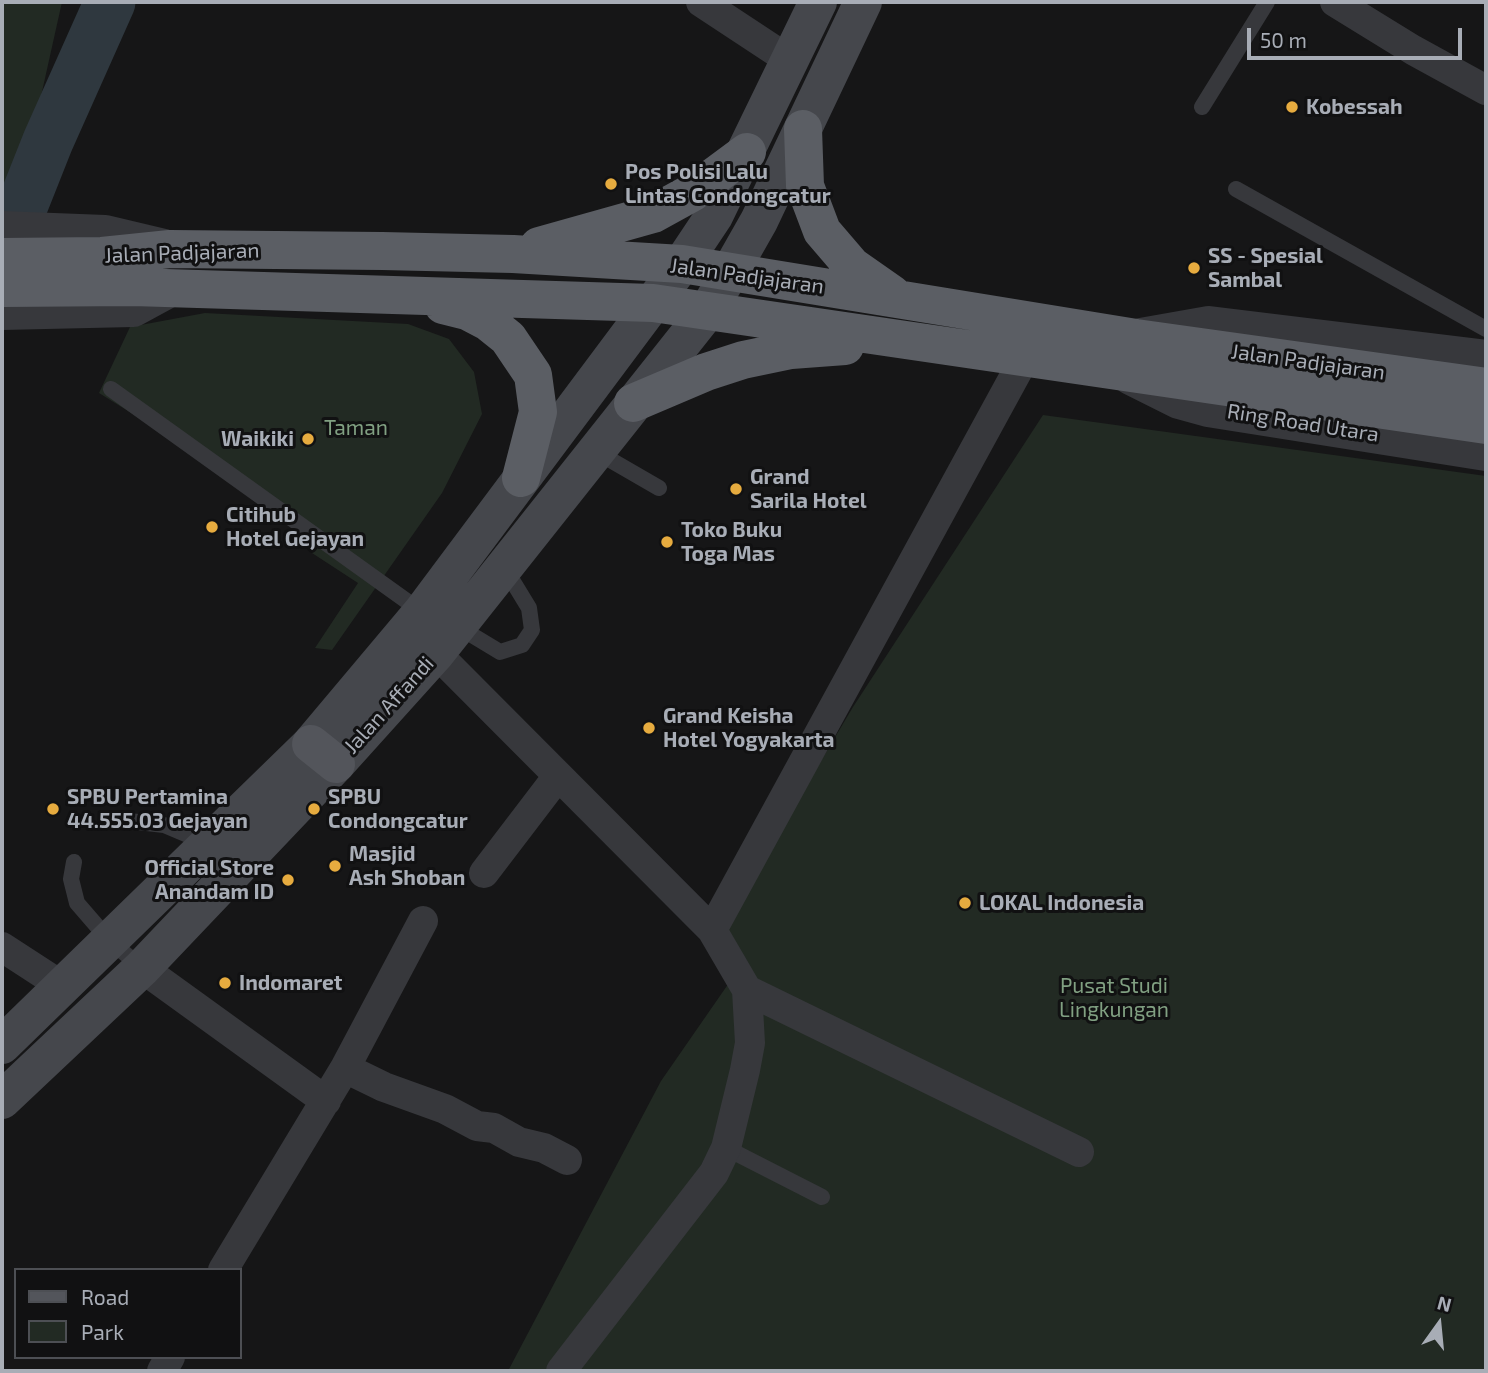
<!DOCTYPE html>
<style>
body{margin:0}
#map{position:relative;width:1488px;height:1373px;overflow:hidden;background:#161617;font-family:"Exo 2",sans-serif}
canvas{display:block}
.frame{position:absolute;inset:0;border:4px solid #a8adb6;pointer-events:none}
.legend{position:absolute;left:14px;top:1268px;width:228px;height:91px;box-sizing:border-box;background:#111112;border:2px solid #4d4f54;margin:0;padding:9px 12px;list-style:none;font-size:21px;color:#a8adb6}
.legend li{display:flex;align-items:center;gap:14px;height:35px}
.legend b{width:35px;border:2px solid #4d4f54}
.north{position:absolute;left:1404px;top:1289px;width:70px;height:70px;-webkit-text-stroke:5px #111112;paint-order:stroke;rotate:15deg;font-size:19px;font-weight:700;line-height:28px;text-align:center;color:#a8adb6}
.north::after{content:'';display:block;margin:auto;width:24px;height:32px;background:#a8adb6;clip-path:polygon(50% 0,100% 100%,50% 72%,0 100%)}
.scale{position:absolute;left:1247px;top:28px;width:215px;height:32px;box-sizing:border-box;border:4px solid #a8adb6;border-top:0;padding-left:9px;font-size:21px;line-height:24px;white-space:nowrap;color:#a8adb6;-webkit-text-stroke:5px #111112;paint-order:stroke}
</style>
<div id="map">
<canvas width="1488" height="1373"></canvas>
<div class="frame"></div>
<ul class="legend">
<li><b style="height:9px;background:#53555b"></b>Road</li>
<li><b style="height:19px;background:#222a23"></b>Park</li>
</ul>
<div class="north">N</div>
<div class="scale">50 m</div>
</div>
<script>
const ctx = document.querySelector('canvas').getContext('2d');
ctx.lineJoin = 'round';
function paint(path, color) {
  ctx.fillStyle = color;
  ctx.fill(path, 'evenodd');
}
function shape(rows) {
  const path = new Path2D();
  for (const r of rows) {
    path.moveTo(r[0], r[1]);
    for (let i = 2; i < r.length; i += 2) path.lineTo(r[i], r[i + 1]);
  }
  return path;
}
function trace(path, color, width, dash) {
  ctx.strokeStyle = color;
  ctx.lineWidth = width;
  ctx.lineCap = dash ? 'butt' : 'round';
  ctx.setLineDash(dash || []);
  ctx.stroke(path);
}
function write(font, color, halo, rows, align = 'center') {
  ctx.font = font + ' "Exo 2",sans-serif';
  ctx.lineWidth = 6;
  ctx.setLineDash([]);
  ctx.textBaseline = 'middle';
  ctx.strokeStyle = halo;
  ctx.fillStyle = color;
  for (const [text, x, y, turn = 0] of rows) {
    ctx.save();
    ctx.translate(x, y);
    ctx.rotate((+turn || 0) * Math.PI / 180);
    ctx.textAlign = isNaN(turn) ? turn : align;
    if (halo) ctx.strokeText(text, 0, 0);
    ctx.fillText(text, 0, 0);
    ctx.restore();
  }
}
paint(shape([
 [2,2,62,2,27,159,8,199,2,199],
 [205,313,408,324,449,339,474,372,482,414,442,493,332,650,315,648,358,583,312,553,318,529,99,393,130,327],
 [1043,415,1486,476,1486,1371,508,1371,661,1081,740,967,711,946,853,707]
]), '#222a23');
trace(shape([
 [2,257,48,141,110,2]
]), '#2f383f', 51);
trace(shape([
 [1202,107,1267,2],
 [1236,189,1486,329],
 [111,389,422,612],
 [595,451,659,488],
 [457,626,500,652,522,645,532,630,529,608,504,567],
 [112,819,164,825,209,844],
 [74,862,71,879,77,903,109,940,142,968],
 [726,1148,822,1197]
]), '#37383c', 16);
trace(shape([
 [701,2,789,60],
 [1335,2,1413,50,1486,90],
 [436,653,712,930,747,990,750,1043,745,1070,726,1148,714,1173,561,1371],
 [484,873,558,776],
 [712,930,1024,359],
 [2,947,62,986],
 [142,968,326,1101],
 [747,990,1079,1152],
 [345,1068,384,1087,445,1109,477,1126,494,1128,519,1142,544,1148,567,1160],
 [223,1270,345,1068,423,921],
 [162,1371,170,1357]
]), '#37383c', 30);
trace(shape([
 [2,230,105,234,164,248],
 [2,311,133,308,168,289],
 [1141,337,1209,325,1486,359],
 [1131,376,1179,400,1208,408,1486,452]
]), '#37383c', 38);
trace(shape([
 [2,1045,311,744,422,612,682,264,714,216,818,2],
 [2,1100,142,968,336,764,436,653,709,309,759,221,863,2]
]), '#45474c', 38);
trace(shape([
 [311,744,336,764]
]), '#53555b', 38);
trace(shape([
 [803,129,805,186,822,231,852,266,892,294],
 [539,246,653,214,693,192,747,152],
 [2,257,102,256,170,249,382,251,513,254,682,264,1136,338,1486,387],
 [2,288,133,287,653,303,1486,425],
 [443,305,467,311,488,322,508,338,533,375,538,412,521,478],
 [633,403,706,372,743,360,791,350,845,346]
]), '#5b5e64', 38);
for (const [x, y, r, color] of [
 [1292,107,7,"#e6ab3f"],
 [611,184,7,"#e6ab3f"],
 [1194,268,7,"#e6ab3f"],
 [308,439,7,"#e6ab3f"],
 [736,489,7,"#e6ab3f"],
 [212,527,7,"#e6ab3f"],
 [667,542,7,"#e6ab3f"],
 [649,728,7,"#e6ab3f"],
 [53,809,7,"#e6ab3f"],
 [314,809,7,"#e6ab3f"],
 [335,866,7,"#e6ab3f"],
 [288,880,7,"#e6ab3f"],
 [965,903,7,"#e6ab3f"],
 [225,983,7,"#e6ab3f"]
]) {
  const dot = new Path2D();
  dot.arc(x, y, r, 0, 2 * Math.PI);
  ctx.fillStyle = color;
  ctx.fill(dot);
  trace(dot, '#111112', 2.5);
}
write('bold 21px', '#a8adb6', '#111112', [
 ["Kobessah",1306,107],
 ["Pos Polisi Lalu",625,172],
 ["Lintas Condongcatur",625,196],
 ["SS - Spesial",1208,256],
 ["Sambal",1208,280],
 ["Waikiki",294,439,"right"],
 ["Grand",750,477],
 ["Sarila Hotel",750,501],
 ["Citihub",226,515],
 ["Hotel Gejayan",226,539],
 ["Toko Buku",681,530],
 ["Toga Mas",681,554],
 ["Grand Keisha",663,716],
 ["Hotel Yogyakarta",663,740],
 ["SPBU Pertamina",67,797],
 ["44.555.03 Gejayan",67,821],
 ["SPBU",328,797],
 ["Condongcatur",328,821],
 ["Masjid",349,854],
 ["Ash Shoban",349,878],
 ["Official Store",274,868,"right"],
 ["Anandam ID",274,892,"right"],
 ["LOKAL Indonesia",979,903],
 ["Indomaret",239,983]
], 'left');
write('21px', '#a8adb6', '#111112', [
 ["Jalan Padjajaran",182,253,-2],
 ["Jalan Padjajaran",747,276,8],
 ["Jalan Padjajaran",1308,362,8],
 ["Ring Road Utara",1303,423,9],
 ["Jalan Affandi",389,705,-48]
]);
write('21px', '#81a082', '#111112', [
 ["Taman",356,428],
 ["Pusat Studi",1114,986],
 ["Lingkungan",1114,1010]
]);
</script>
